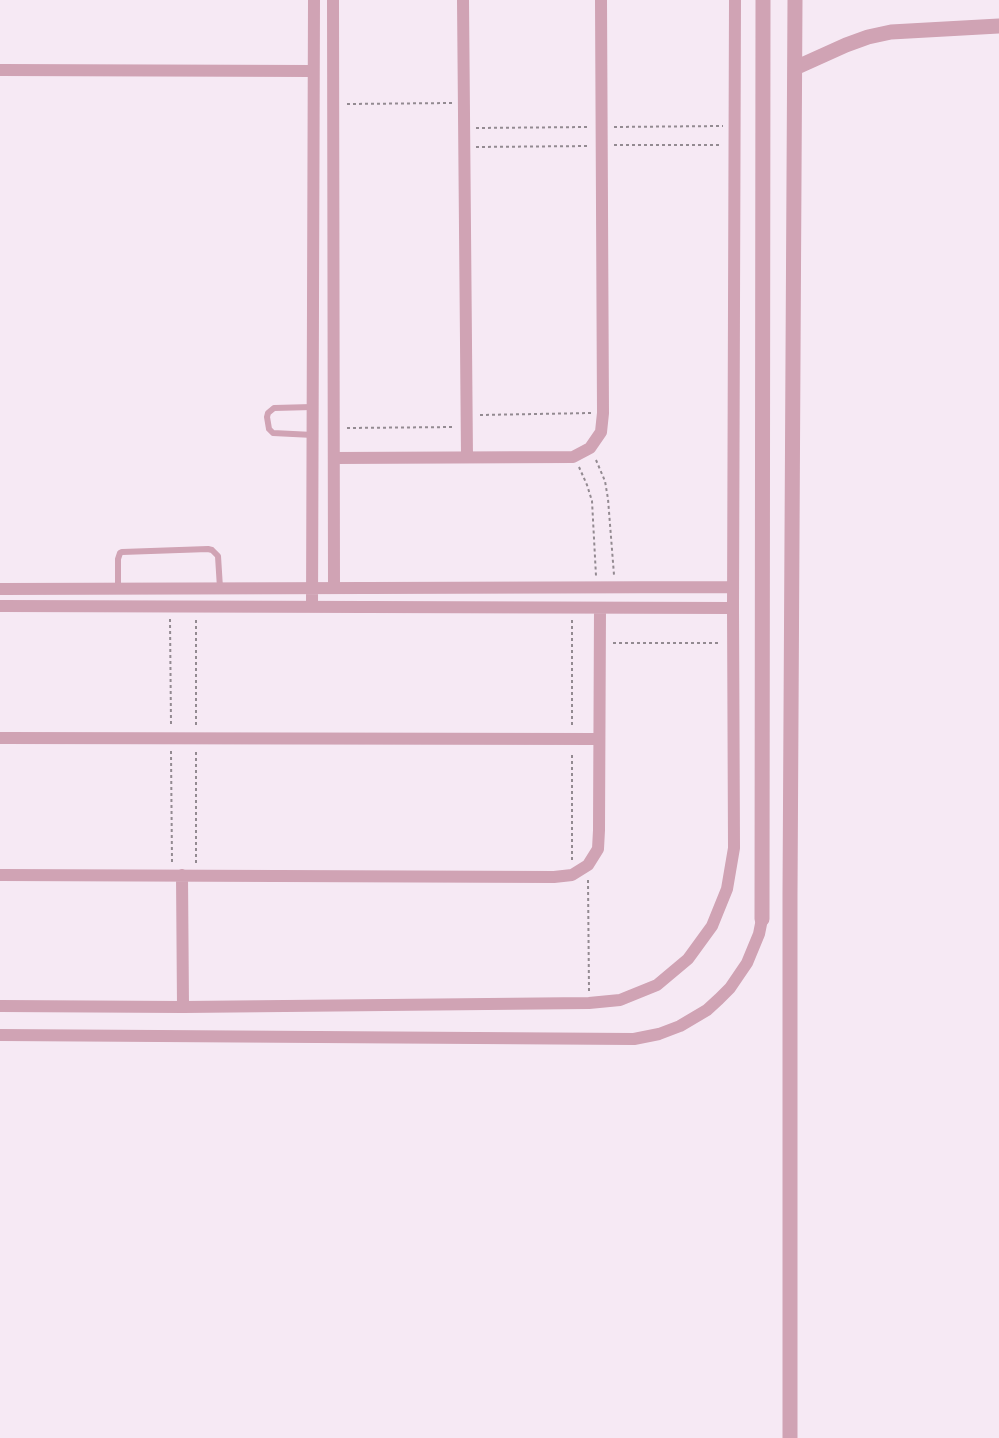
<!DOCTYPE html>
<style>
body{margin:0}
canvas{display:block;background:#f6e9f4}
</style>
<canvas width="999" height="1438"></canvas>
<script>
const ctx = document.querySelector('canvas').getContext('2d');
ctx.lineJoin = 'round';
function shape(rows) {
  const path = new Path2D();
  for (const r of rows) {
    path.moveTo(r[0], r[1]);
    for (let i = 2; i < r.length; i += 2) path.lineTo(r[i], r[i + 1]);
  }
  return path;
}
function trace(path, color, width, dash) {
  ctx.strokeStyle = color;
  ctx.lineWidth = width;
  ctx.lineCap = dash ? 'butt' : 'round';
  ctx.setLineDash(dash || []);
  ctx.stroke(path);
}
trace(shape([
 [347,104,452,103],
 [614,127,723,126],
 [476,128,588,127],
 [614,145,722,145],
 [476,147,590,146],
 [480,415,591,413],
 [347,428,455,427],
 [596,460,605,481,608,499,614,575],
 [579,467,587,485,592,501,596,576],
 [170,619,171,724],
 [196,620,196,726],
 [613,643,721,643],
 [572,725,572,620],
 [171,751,172,862],
 [196,752,196,864],
 [572,860,572,752],
 [588,880,589,991]
]), '#938a91', 2, [3, 3]);
trace(shape([
 [312,407,274,408,268,413,267,417,269,429,273,433,313,435],
 [118,589,118,559,120,553,122,552,208,549,212,550,218,556,220,588]
]), '#d0a3b4', 6);
trace(shape([
 [333,0,334,588],
 [463,0,467,457],
 [0,70,313,71],
 [334,458,573,457,590,448,601,432,603,413,601,0],
 [0,589,733,587],
 [0,606,733,608],
 [312,607,314,0],
 [0,738,599,739],
 [0,875,554,877,572,875,588,865,598,849,599,830,600,608],
 [182,875,183,1007],
 [0,1006,183,1007,589,1003,620,1000,657,985,688,959,712,926,727,889,734,848,733,608,735,0],
 [0,1035,634,1039,659,1034,680,1026,707,1010,719,999,730,988,747,963,759,934,762,919]
]), '#d0a3b4', 12);
trace(shape([
 [795,68,846,45,868,37,891,32,999,26],
 [762,919,763,0],
 [790,1438,790,894,795,0]
]), '#d0a3b4', 15);
</script>
